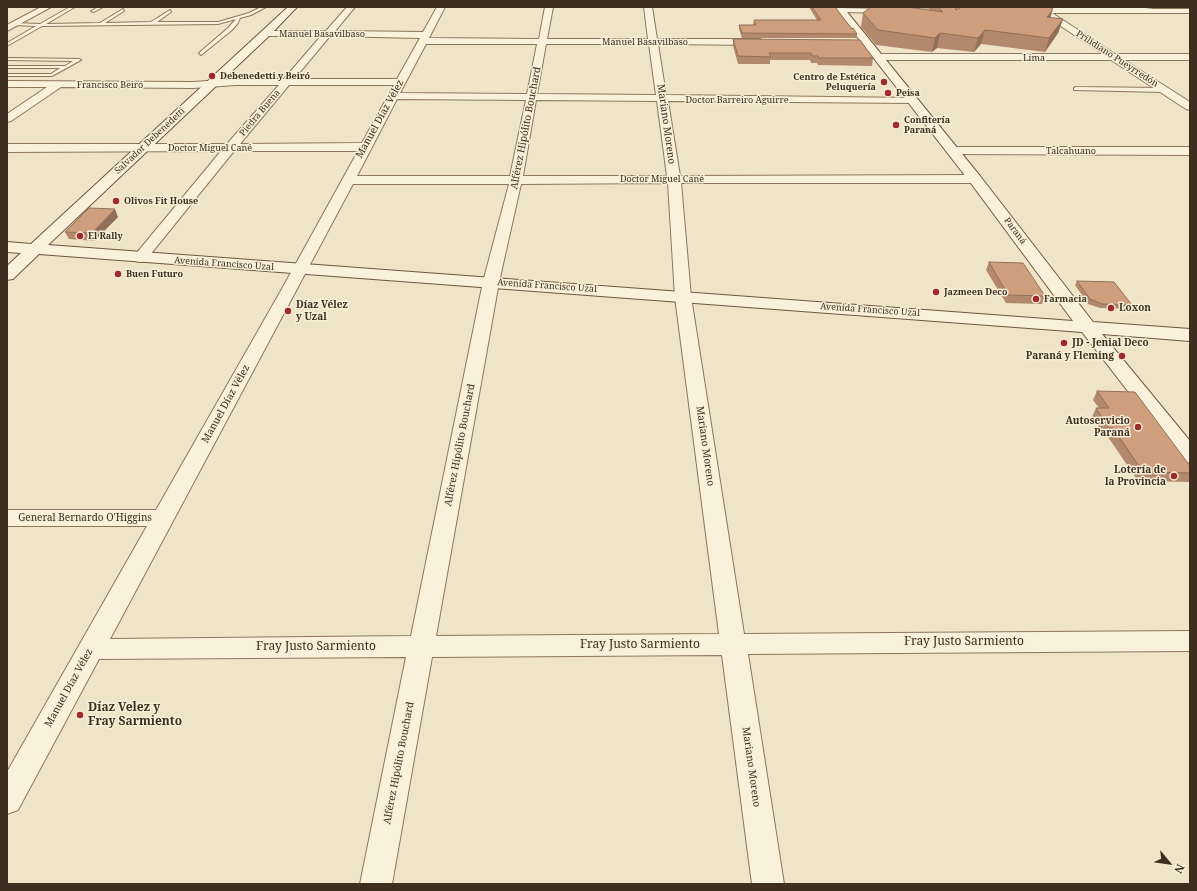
<!DOCTYPE html>
<meta charset="utf-8">
<style>
body{margin:0}
#map{position:relative;width:1197px;height:891px;overflow:hidden;background:#f0e4c8;font-family:"Noto Serif",serif}
canvas{display:block}
.frame{position:absolute;inset:0;border:8px solid #3d2e20;pointer-events:none}
.north{position:absolute;left:1149px;top:843px;width:40px;height:40px;-webkit-text-stroke:3px #f7eed8;paint-order:stroke;rotate:119deg;font-size:11px;font-weight:700;line-height:16px;text-align:center;color:#3d2e20}
.north::after{content:'';display:block;margin:auto;width:14px;height:18px;background:#3d2e20;clip-path:polygon(50% 0,100% 100%,50% 72%,0 100%)}
</style>
<div id="map">
<canvas width="1197" height="891"></canvas>
<div class="frame"></div>
<div class="north">N</div>
</div>
<script>
const ctx = document.querySelector('canvas').getContext('2d');
ctx.lineJoin = 'round';
function shape(rows) {
  const path = new Path2D();
  for (const r of rows) {
    path.moveTo(r[0], r[1]);
    for (let i = 2; i < r.length; i += 2) path.lineTo(r[i], r[i + 1]);
  }
  return path;
}
function trace(path, color, width, dash) {
  ctx.strokeStyle = color;
  ctx.lineWidth = width;
  ctx.lineCap = dash ? 'butt' : 'round';
  ctx.setLineDash(dash || []);
  ctx.stroke(path);
}
function paint(path, color) {
  ctx.fillStyle = color;
  ctx.fill(path, 'evenodd');
}
function write(font, color, halo, rows, align = 'center') {
  ctx.font = font + ' "Noto Serif",serif';
  ctx.lineWidth = 3;
  ctx.setLineDash([]);
  ctx.textBaseline = 'middle';
  ctx.strokeStyle = halo;
  ctx.fillStyle = color;
  for (const [text, x, y, turn = 0] of rows) {
    ctx.save();
    ctx.translate(x, y);
    ctx.rotate((+turn || 0) * Math.PI / 180);
    ctx.textAlign = isNaN(turn) ? turn : align;
    if (halo) ctx.strokeText(text, 0, 0);
    ctx.fillText(text, 0, 0);
    ctx.restore();
  }
}
const lane = shape([
 [70,7,75,7,46,24,100,23,123,9,124,11,105,23,151,22,170,10,171,12,157,22,218,22,249,13,261,7,266,7,251,15,240,18,238,23,232,30,201,55,199,53,228,28,236,19,218,24,42,26,7,46,7,43,36,26,15,25,14,23,40,24,70,7],
 [98,7,103,7,94,12,91,11,98,7],
 [913,7,974,7,975,8,973,9,913,7],
 [1038,7,1138,8,1161,7,1138,10,1039,9,1037,8,1038,7],
 [7,58,79,59,81,60,52,76,7,76,7,74,51,74,60,68,7,68,7,66,65,66,73,61,7,60,7,58],
 [1076,87,1163,88,1166,90,1163,92,1074,90,1074,88,1076,87]
]);
const street = shape([
 [41,7,51,7,7,31,7,25,41,7],
 [347,7,355,7,335,31,423,32,437,7,445,7,429,38,539,39,545,7,553,7,547,39,648,39,644,7,652,7,657,39,760,39,764,42,760,45,658,44,666,95,917,98,918,100,913,103,668,101,680,176,975,175,979,176,981,179,979,182,975,183,681,183,691,297,744,634,1190,631,1190,651,748,654,784,884,752,884,722,655,432,657,392,884,360,884,406,657,99,659,18,810,7,814,7,772,147,526,7,526,7,510,156,510,283,287,358,151,234,151,145,261,140,262,135,261,133,258,135,255,221,151,7,152,7,144,227,144,279,85,236,85,193,88,61,87,11,121,7,122,7,114,47,87,7,87,7,81,193,82,236,79,284,79,321,36,267,36,264,35,263,33,264,31,326,31,347,7],
 [330,36,420,38,397,79,294,79,330,36],
 [426,44,537,44,527,94,400,93,426,44],
 [546,44,649,44,656,95,537,94,546,44],
 [289,85,394,85,362,143,240,144,289,85],
 [397,99,526,100,510,176,357,176,397,99],
 [536,100,657,101,667,176,523,176,536,100],
 [668,183,675,297,719,634,436,636,499,282,521,184,668,183],
 [353,184,509,184,483,282,411,636,110,639,353,184],
 [838,8,893,9,897,11,893,13,841,12,838,12,838,8],
 [1022,9,1190,9,1190,13,1052,13,1115,54,1190,54,1190,60,1124,60,1190,102,1190,110,1186,109,1111,60,879,60,874,57,879,54,1103,54,1041,13,1022,13,1022,9],
 [953,147,1190,147,1190,155,949,154,947,151,949,148,953,147]
]);
const secondary = shape([
 [288,7,297,7,270,35,48,245,1073,321,970,182,834,7,843,7,980,176,1093,322,1190,329,1190,341,1102,334,1190,441,1190,463,1182,461,1082,332,39,254,13,279,7,280,7,266,21,253,7,252,7,242,31,244,288,7]
]);
trace(lane, '#8d765c', 2);
trace(street, '#8d765c', 2);
trace(secondary, '#6f573f', 2);
paint(lane, '#faf1dc');
paint(street, '#faf1dc');
paint(secondary, '#faf1dc');
paint(shape([
 [809,7,835,7,852,29,857,34,857,38,742,38,739,29,739,25,753,25,754,20,817,20],
 [929,7,957,7,956,9,1063,19,1058,33,1045,52,981,44,974,52,937,48,932,52,876,45,861,27,863,13,929,10],
 [733,39,873,58,872,66,818,65,817,63,811,63,810,60,770,60,770,64,738,64,733,46],
 [118,217,94,241,69,239,65,232],
 [989,262,1045,296,1042,304,1006,303,986,270],
 [1077,281,1132,305,1130,309,1100,308,1088,304,1075,285],
 [1097,391,1190,466,1190,482,1138,481,1108,437,1105,437,1092,417,1096,408,1099,408,1093,400]
]), '#b2896c');
paint(shape([
 [1053,9,1049,23,1047,17],
 [1063,19,1058,33,1045,52,1049,38],
 [985,30,981,44,974,52,978,38],
 [940,33,937,48,932,52,935,38],
 [115,209,118,217,94,241,92,233]
]), '#916f58');
const building = shape([
 [812,7,835,7,852,29,853,28,857,34,742,33,739,25,756,25,754,20,821,20,812,7],
 [871,7,907,7,943,12,938,7,955,7,956,10,962,7,1050,7,1053,9,1047,17,1063,19,1049,38,985,30,978,38,940,33,935,38,878,30,863,13,871,7],
 [733,39,860,40,873,58,819,58,818,56,812,56,811,53,769,53,771,57,738,56,733,39],
 [89,208,115,209,92,233,65,232,89,208],
 [989,262,1023,263,1045,296,1008,295,989,262],
 [1077,281,1114,282,1132,305,1102,304,1090,299,1077,281],
 [1097,391,1135,392,1190,466,1190,473,1143,472,1113,428,1109,428,1096,408,1109,408,1097,391]
]);
paint(building, '#cf9f7d');
trace(building, '#916f58', 1);
for (const [x, y, r, color] of [
 [212,76,4,"#9e2a2b"],
 [884,82,4,"#9e2a2b"],
 [888,93,4,"#9e2a2b"],
 [896,125,4,"#9e2a2b"],
 [116,201,4,"#9e2a2b"],
 [80,236,4,"#9e2a2b"],
 [118,274,4,"#9e2a2b"],
 [936,292,4,"#9e2a2b"],
 [1036,299,4,"#9e2a2b"],
 [1111,308,4,"#9e2a2b"],
 [288,311,4,"#9e2a2b"],
 [1064,343,4,"#9e2a2b"],
 [1122,356,4,"#9e2a2b"],
 [1138,427,4,"#9e2a2b"],
 [1174,476,4,"#9e2a2b"],
 [80,715,4,"#9e2a2b"]
]) {
  const dot = new Path2D();
  dot.arc(x, y, r, 0, 2 * Math.PI);
  ctx.fillStyle = color;
  ctx.fill(dot);
  trace(dot, '#f7eed8', 1.5);
}
write('9px', '#3d2e20', '#f7eed8', [
 ["Manuel Basavilbaso",322,34],
 ["Manuel Basavilbaso",645,42],
 ["Lima",1034,58],
 ["Prilidiano Pueyrredón",1117,59,33],
 ["Francisco Beiró",110,85],
 ["Doctor Barreiro Aguirre",737,100],
 ["Piedra Buena",260,113,-50],
 ["Salvador Debenedetti",150,141,-43],
 ["Doctor Miguel Cané",210,148],
 ["Talcahuano",1071,151],
 ["Doctor Miguel Cané",662,179],
 ["Paraná",1015,231,53],
 ["Avenida Francisco Uzal",224,264,4],
 ["Avenida Francisco Uzal",547,286,4],
 ["Avenida Francisco Uzal",870,310,4]
]);
write('bold 9px', '#3d2e20', '#f7eed8', [
 ["Debenedetti y Beiró",220,76],
 ["Centro de Estética",876,77,"right"],
 ["Peluquería",876,87,"right"],
 ["Peisa",896,93],
 ["Confitería",904,120],
 ["Paraná",904,130],
 ["Olivos Fit House",124,201],
 ["El Rally",88,236],
 ["Buen Futuro",126,274],
 ["Jazmeen Deco",944,292],
 ["Farmacia",1044,299]
], 'left');
write('10px', '#3d2e20', '#f7eed8', [
 ["Manuel Díaz Vélez",380,119,-61],
 ["Mariano Moreno",666,124,82],
 ["Alférez Hipólito Bouchard",526,128,-79],
 ["Manuel Díaz Vélez",226,404,-61],
 ["Alférez Hipólito Bouchard",460,445,-79],
 ["Mariano Moreno",705,446,82],
 ["General Bernardo O'Higgins",85,518],
 ["Manuel Díaz Vélez",69,688,-61],
 ["Alférez Hipólito Bouchard",399,763,-79],
 ["Mariano Moreno",751,767,82]
]);
write('bold 10px', '#3d2e20', '#f7eed8', [
 ["Díaz Vélez",296,305],
 ["y Uzal",296,317],
 ["Loxon",1119,308],
 ["JD - Jenial Deco",1072,343],
 ["Paraná y Fleming",1114,356,"right"],
 ["Autoservicio",1130,421,"right"],
 ["Paraná",1130,433,"right"],
 ["Lotería de",1166,470,"right"],
 ["la Provincia",1166,482,"right"]
], 'left');
write('12px', '#3d2e20', '#f7eed8', [
 ["Fray Justo Sarmiento",964,642],
 ["Fray Justo Sarmiento",640,645],
 ["Fray Justo Sarmiento",316,647]
]);
write('bold 12px', '#3d2e20', '#f7eed8', [
 ["Díaz Velez y",88,708],
 ["Fray Sarmiento",88,722]
], 'left');
</script>
